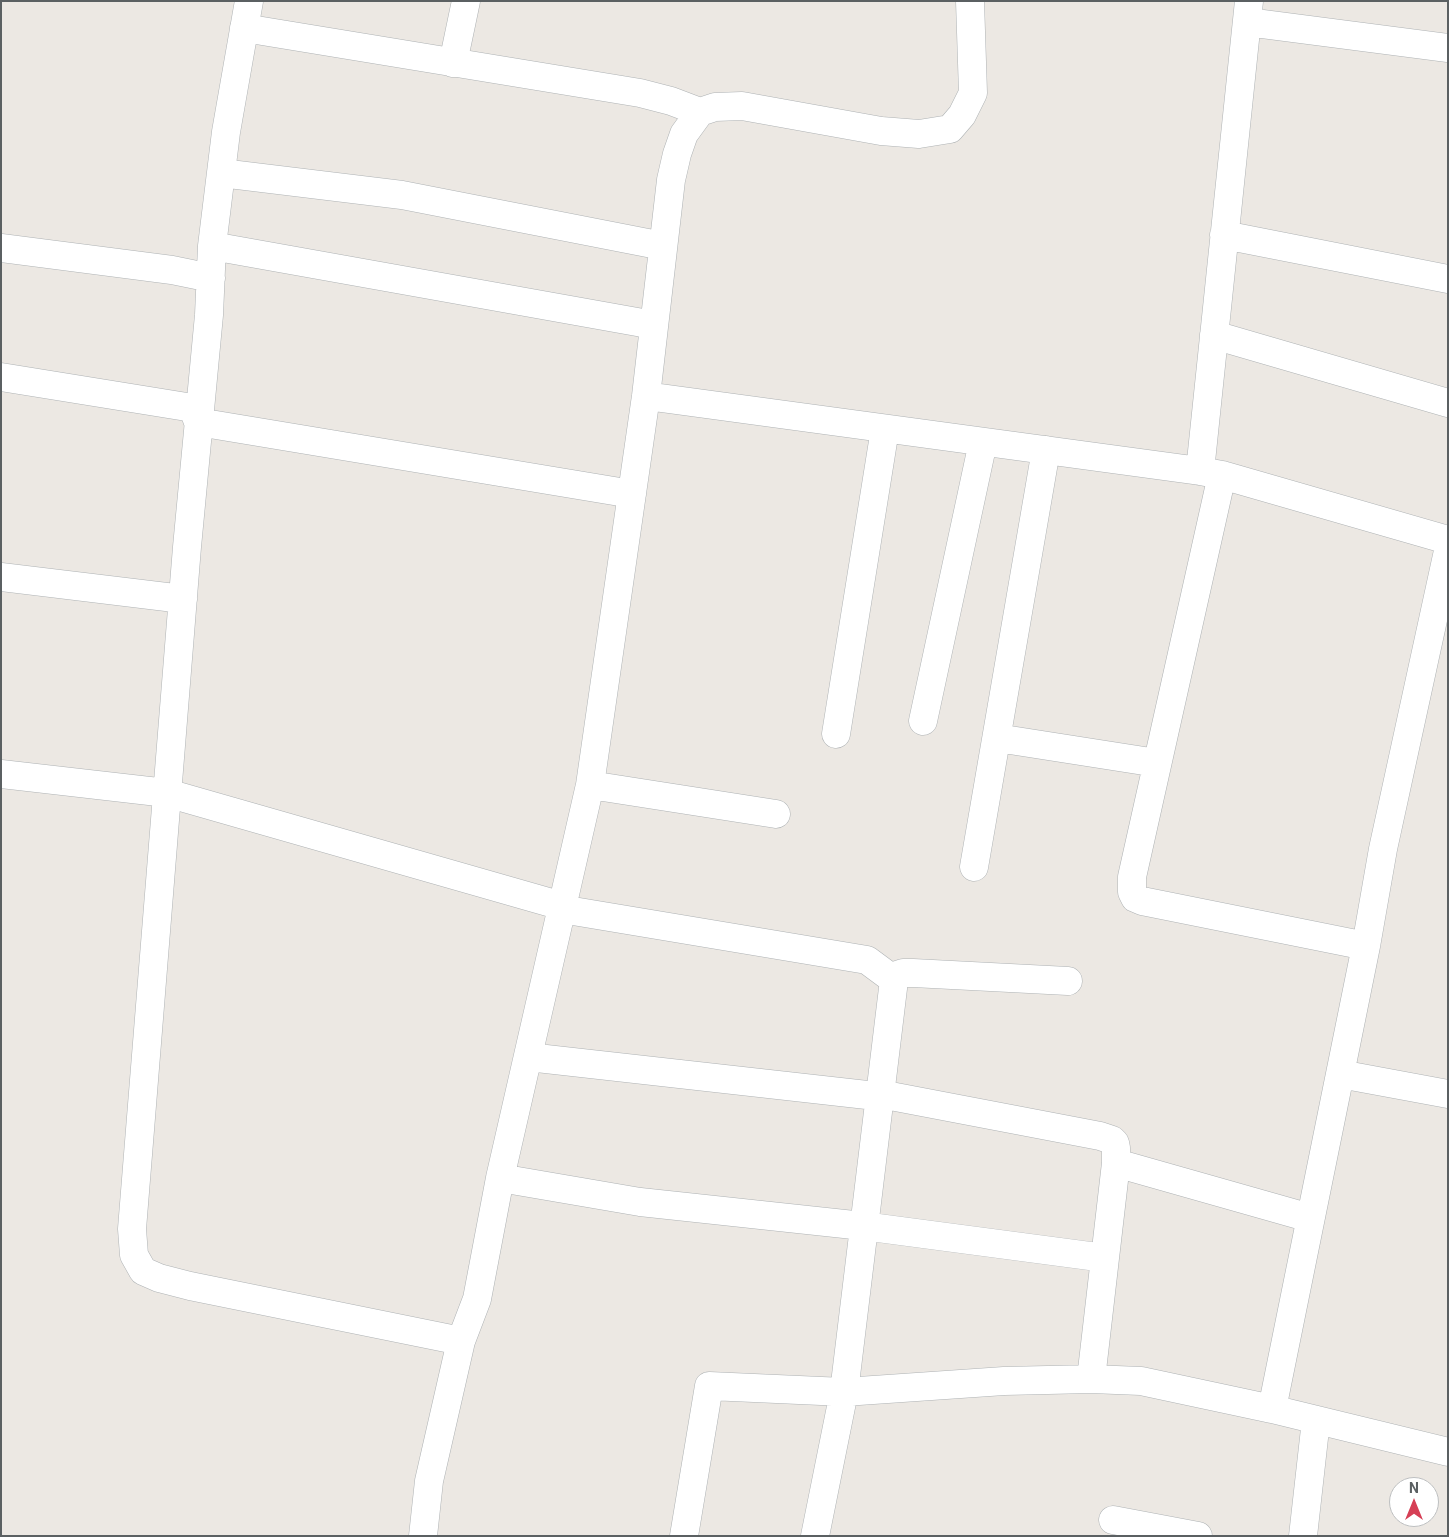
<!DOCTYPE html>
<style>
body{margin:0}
#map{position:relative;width:1449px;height:1537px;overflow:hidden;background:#ece8e3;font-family:Roboto,sans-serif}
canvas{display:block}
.frame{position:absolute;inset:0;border:2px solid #5b6062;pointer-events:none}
.north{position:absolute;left:1389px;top:1477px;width:50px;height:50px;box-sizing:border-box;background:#fff;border:1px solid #bdbfc0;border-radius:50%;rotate:0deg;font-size:14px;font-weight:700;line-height:20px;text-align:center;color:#5b6062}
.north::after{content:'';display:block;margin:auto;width:18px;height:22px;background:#d63f55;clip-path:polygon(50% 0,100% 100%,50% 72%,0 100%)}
</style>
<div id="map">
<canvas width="1449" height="1537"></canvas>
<div class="frame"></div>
<div class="north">N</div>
</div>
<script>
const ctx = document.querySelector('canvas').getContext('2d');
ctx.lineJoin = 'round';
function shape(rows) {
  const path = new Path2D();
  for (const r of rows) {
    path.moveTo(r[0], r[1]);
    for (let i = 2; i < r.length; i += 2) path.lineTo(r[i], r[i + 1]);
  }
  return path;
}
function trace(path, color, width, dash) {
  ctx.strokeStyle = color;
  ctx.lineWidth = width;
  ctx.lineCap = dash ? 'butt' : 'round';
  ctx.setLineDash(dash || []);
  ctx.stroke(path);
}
const minor = shape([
 [249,1,226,132,212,246,209,315,187,547,132,1229,134,1255,143,1271,159,1278,190,1286,461,1341],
 [1247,22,1448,48],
 [244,28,640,93,671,101,700,112],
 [453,63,466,1],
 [221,173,402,195,663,246],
 [1224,235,1448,279],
 [212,246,654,325],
 [1,248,172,270,211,278],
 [1214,335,1448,403],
 [1,377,193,408,198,422,632,494],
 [646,396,1200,471,1222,475,1448,540],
 [1200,471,1249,1],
 [1222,475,1132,877,1132,892,1135,898,1142,901,1366,946],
 [1,577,183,599],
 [923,721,983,442],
 [836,734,885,429],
 [997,738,1157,763],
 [1,774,167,793,562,906,573,911,867,960,894,980],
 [590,785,776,814],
 [974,867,1046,450],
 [528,1057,867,1095,880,1094,1100,1136,1112,1140,1115,1143,1116,1148,1116,1163,1091,1379],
 [1340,1074,1448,1094],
 [1116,1163,1310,1218],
 [500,1178,640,1202,863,1226,1105,1258],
 [1272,1409,1366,946,1383,849,1448,551],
 [1113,1520,1198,1536],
 [423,1536,429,1481,461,1341,477,1299,500,1178,590,785,646,396,671,180,677,154,684,134,700,112,715,107,742,106,881,131,919,134,950,129,962,115,973,93,970,1],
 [684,1536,709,1386,844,1392,1004,1381,1091,1379,1141,1381,1272,1409,1448,1452],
 [815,1536,844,1392,894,980,897,975,903,973,913,973,1068,981],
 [1303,1536,1316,1420]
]);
trace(minor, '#aeb2b4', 29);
trace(minor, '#fff', 28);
</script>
